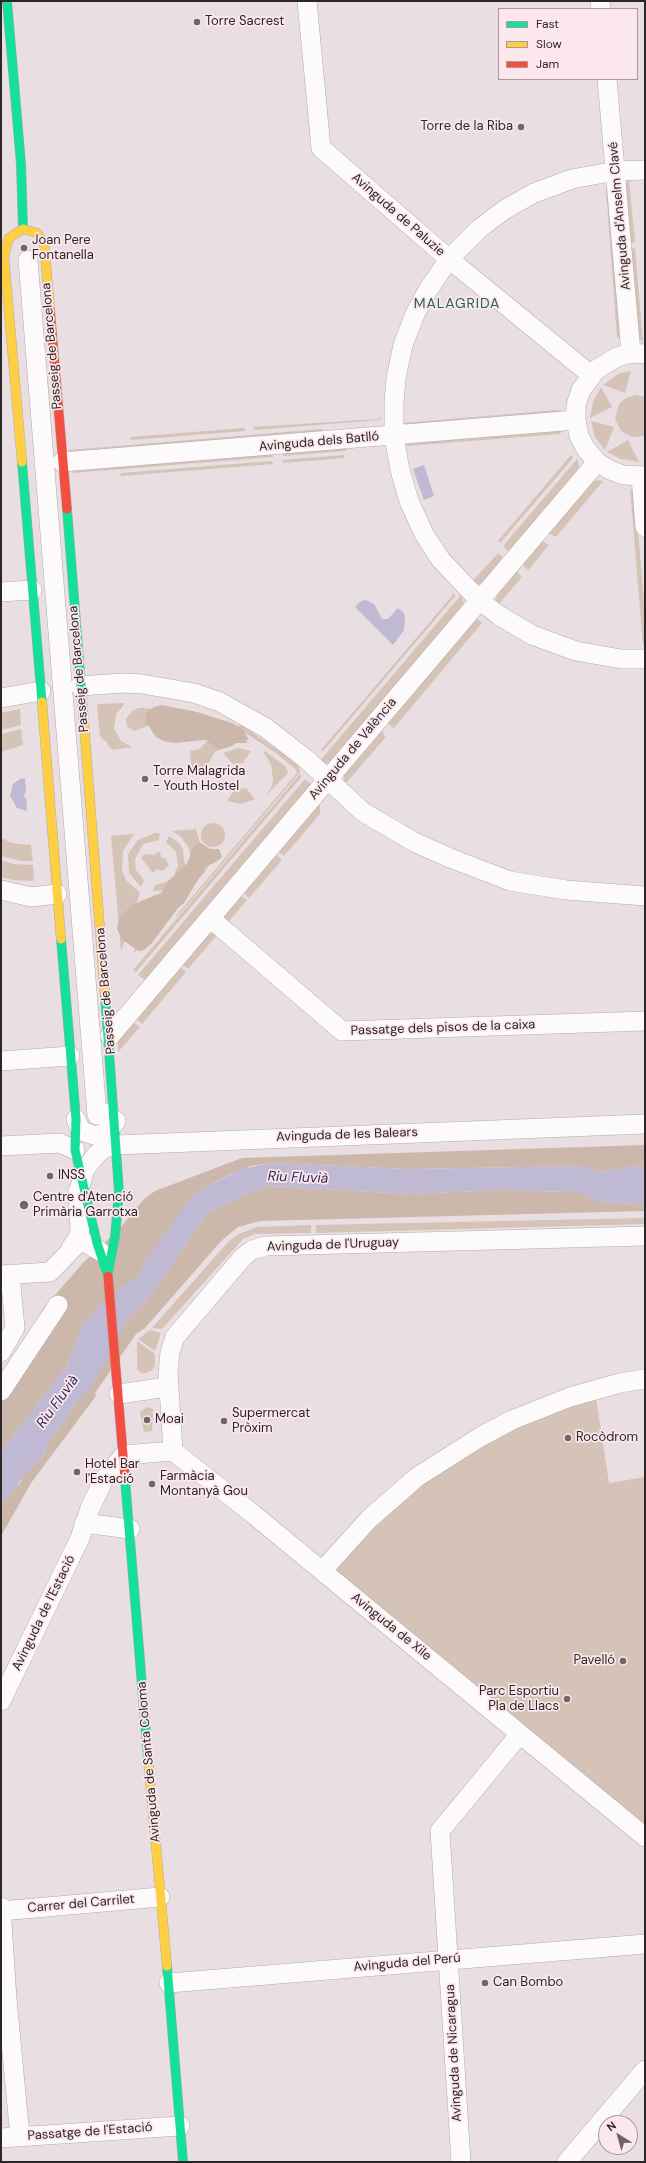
<!DOCTYPE html>
<meta charset="utf-8">
<style>
body{margin:0}
#map{position:relative;width:646px;height:2163px;overflow:hidden;background:#e9dee1;font-family:"DM Sans",sans-serif}
canvas{display:block}
.frame{position:absolute;inset:0;border:2px solid #2d2627;pointer-events:none}
.legend{position:absolute;left:498px;top:8px;width:140px;height:72px;box-sizing:border-box;background:#fbe7ec;border:1px solid #a99a9d;margin:0;padding:5px 7px;list-style:none;font-size:12px;color:#2d2627}
.legend li{display:flex;align-items:center;gap:8px;height:20px}
.legend b{width:20px;border:1px solid #a99a9d}
.north{position:absolute;left:598px;top:2115px;width:40px;height:40px;box-sizing:border-box;background:#fbe7ec;border:1px solid #a99a9d;border-radius:50%;rotate:323deg;font-size:11px;font-weight:700;line-height:16px;text-align:center;color:#2d2627}
.north::after{content:'';display:block;margin:auto;width:14px;height:18px;background:#6f6668;clip-path:polygon(50% 0,100% 100%,50% 72%,0 100%)}
</style>
<div id="map">
<canvas width="646" height="2163"></canvas>
<div class="frame"></div>
<ul class="legend">
<li><b style="height:5px;background:#16e098"></b>Fast</li>
<li><b style="height:5px;background:#ffcf43"></b>Slow</li>
<li><b style="height:5px;background:#f24e42"></b>Jam</li>
</ul>
<div class="north">N</div>
</div>
<script>
const ctx = document.querySelector('canvas').getContext('2d');
ctx.lineJoin = 'round';
function paint(path, color) {
  ctx.fillStyle = color;
  ctx.fill(path, 'evenodd');
}
function shape(rows) {
  const path = new Path2D();
  for (const r of rows) {
    if (r.length === 3) {
      path.moveTo(r[0] + r[2], r[1]);
      path.arc(r[0], r[1], r[2], 0, 2 * Math.PI);
      continue;
    }
    path.moveTo(r[0], r[1]);
    for (let i = 2; i < r.length; i += 2) path.lineTo(r[i], r[i + 1]);
  }
  return path;
}
function trace(path, color, width, dash) {
  ctx.strokeStyle = color;
  ctx.lineWidth = width;
  ctx.lineCap = dash ? 'butt' : 'round';
  ctx.setLineDash(dash || []);
  ctx.stroke(path);
}
function write(font, color, halo, rows, align = 'center') {
  ctx.font = font + ' "DM Sans",sans-serif';
  ctx.lineWidth = 3.5;
  ctx.setLineDash([]);
  ctx.textBaseline = 'middle';
  ctx.strokeStyle = halo;
  ctx.fillStyle = color;
  for (const [text, x, y, turn = 0] of rows) {
    ctx.save();
    ctx.translate(x, y);
    ctx.rotate((+turn || 0) * Math.PI / 180);
    ctx.textAlign = isNaN(turn) ? turn : align;
    if (halo) ctx.strokeText(text, 0, 0);
    ctx.fillText(text, 0, 0);
    ctx.restore();
  }
}
paint(shape([
 [629,179,635,242,630,243,625,186],
 [606,189,609,189,622,339,617,337],
 [635,248,643,343,638,337,630,249],
 [631,371,625,393,603,385,618,374],
 [601,387,612,407,590,418,593,402],
 [635,395,645,397,645,435,638,437,632,437,621,431,615,419,619,404,624,399],
 [556,410,562,411,558,414,405,425,403,423],
 [382,416,380,420,254,430,254,427,378,419],
 [591,421,614,427,605,450,595,437],
 [244,428,245,431,131,440,131,437],
 [322,429,323,433,71,454,69,450],
 [561,430,562,431,560,434,407,446,406,444],
 [628,440,639,462,621,459,607,452],
 [346,447,346,451,283,456,282,453],
 [272,453,273,457,72,473,72,469],
 [344,455,344,458,283,463,283,460],
 [571,455,573,458,500,543,498,541],
 [577,459,579,466,577,472,509,552,503,546],
 [272,461,273,464,120,476,121,473],
 [598,480,603,481,556,537,548,533,592,482],
 [630,488,635,495,645,614,645,648,643,645],
 [542,541,549,545,528,570,522,564],
 [498,553,504,558,481,584,470,584],
 [516,571,522,577,497,606,496,594],
 [453,592,455,596,323,751,321,750,452,596],
 [461,595,464,603,461,609,334,758,328,763,319,762],
 [476,618,482,623,394,728,387,723],
 [125,703,116,715,114,728,121,741,132,747,113,750,108,746,106,740,104,741,100,736,97,704],
 [139,708,142,708,166,710,150,725,134,731,127,726,126,719,132,711],
 [20,709,21,725,1,730,1,713],
 [240,724,285,755,299,767,300,772,177,917,176,916,297,773,295,769,276,753,238,728],
 [21,729,23,745,1,752,1,734],
 [381,730,386,737,347,782,344,783,344,774],
 [237,734,249,743,236,743,223,747,214,753,208,764,205,764,204,767,194,767,194,774,192,774,190,751,200,749,209,738],
 [238,748,251,751,243,763,233,764,223,753],
 [265,751,286,767,288,773,265,797,272,786,273,779,271,764,263,752],
 [300,774,302,776,136,972,133,970],
 [305,779,311,784,310,786,257,849,145,980,138,975],
 [246,788,255,799,241,804,227,801,235,789],
 [320,802,320,814,284,856,278,851],
 [213,835,12],
 [196,829,201,847,218,854,192,888,133,954,152,897,161,897,192,862,189,848,181,837,172,831],
 [155,833,160,833,159,840,143,844,135,859,136,870,144,880,141,887,129,873,128,854,138,840],
 [134,834,123,851,122,870,126,880,140,893,121,951,111,836],
 [169,836,180,844,183,850,185,867,167,890,153,891,155,885,166,882,173,877,178,866,176,852,166,842],
 [1,838,12,843,31,845,33,861,22,861,1,856],
 [157,852,160,852,161,857,167,859,166,861,169,865,163,871,157,869,153,873,141,858,145,854,155,855],
 [275,854,282,860,249,898,243,892],
 [1,860,13,864,33,865,34,881,13,880,1,877],
 [240,895,247,900,225,926,223,917],
 [215,933,218,934,188,969,182,964,208,934],
 [180,967,186,972,142,1024,136,1019],
 [133,1022,140,1027,118,1052,118,1041],
 [645,1218,645,1224,316,1233,316,1225],
 [311,1225,311,1233,255,1234,243,1239,162,1329,152,1328,228,1242,237,1235,257,1227],
 [150,1330,161,1333,155,1351,138,1339],
 [137,1341,155,1354,155,1365,153,1369,146,1373,141,1373,137,1369],
 [595,1391,609,1483,645,1477,645,1828,332,1570,430,1469],
 [147,1407,153,1409,152,1431,144,1432,140,1412]
]), '#d5c3b7');
paint(shape([
 [162,705,197,712,232,723,244,730,248,739,244,743,236,743,232,746,219,750,206,740,174,743,164,741,156,737,146,722,146,713,154,707],
 [199,842,210,849,219,849,222,857,216,862,205,867,204,873,200,876,184,903,178,908,152,943,144,950,139,951,124,941,120,935,117,929,119,918,134,904,161,893,169,881,188,862,192,848],
 [645,1145,645,1165,598,1172,584,1166,408,1169,270,1163,251,1166,231,1174,198,1191,192,1197,147,1259,139,1275,100,1305,82,1326,67,1366,1,1452,1,1395,39,1321,42,1310,83,1263,120,1228,144,1199,155,1191,242,1158],
 [271,1186,409,1194,501,1190,570,1192,575,1190,598,1201,645,1205,645,1211,260,1221,238,1227,221,1241,145,1328,136,1334,95,1393,96,1396,31,1483,1,1536,1,1504,21,1482,22,1477,42,1458,53,1434,68,1416,73,1406,87,1391,128,1318,147,1300,207,1214,247,1194]
]), '#ccb8aa');
paint(shape([
 [424,465,434,496,424,500,413,469],
 [366,600,374,604,382,619,388,619,398,608,404,613,405,618,404,630,393,645,355,607,361,601],
 [25,778,26,792,23,796,26,798,27,811,17,808,10,796,13,784,20,779],
 [270,1163,408,1169,584,1166,598,1172,645,1165,645,1205,598,1201,575,1190,570,1192,501,1190,409,1194,271,1186,247,1194,207,1214,147,1300,128,1318,91,1387,73,1406,68,1416,53,1434,42,1458,22,1477,17,1487,1,1504,1,1452,67,1366,82,1326,100,1305,139,1275,147,1259,185,1205,198,1191,242,1169]
]), '#c0b9d3');
const street = shape([
 [307,1,321,148,449,259,591,375],
 [600,1,601,9],
 [607,79,631,353],
 [645,170,616,171,572,179,534,193,504,210,479,229,449,259,428,290,415,314,403,345,396,378,394,403,394,436,400,470,409,501,424,534,441,560,479,600,500,616,532,635,576,651,621,659,645,659],
 [28,260,97,1115,109,1113],
 [645,354,631,353,617,357,597,369,581,390,576,405,576,420,579,436,586,449,597,462,610,470,623,475,645,476],
 [62,462,576,420],
 [641,477,645,527],
 [1,592,32,590],
 [80,686,123,683,142,684,194,693,220,702,266,728,306,759,363,812,414,842,450,858,510,881,566,890,645,896],
 [1,698,41,691],
 [1,890,31,897,57,894],
 [210,918,342,1031,645,1021],
 [110,1036,597,462],
 [1,1061,70,1056],
 [76,1119,79,1127,84,1132,97,1136,108,1131,116,1121],
 [1,1146,60,1143,75,1150],
 [80,1187,85,1169,97,1154,105,1148,116,1145,645,1124],
 [71,1248,78,1238,80,1229,78,1191],
 [1,1275,50,1272,78,1243,84,1242,100,1251],
 [1,1352,15,1328,10,1275],
 [1,1391,58,1305],
 [119,1394,167,1387],
 [173,1451,168,1373,170,1352,175,1337,243,1257,252,1250,266,1246,645,1236],
 [84,1523,130,1529],
 [322,1571,369,1519,417,1477,480,1437,512,1420,570,1397,620,1383,645,1379],
 [1,1701,80,1538,90,1508,104,1479,124,1455,173,1451,253,1514,645,1837],
 [1,1907,7,1999,20,2137],
 [1,1911,160,1897],
 [169,1983,645,1944],
 [1,2138,180,2126],
 [461,2162,440,1831,520,1734],
 [567,2162,645,2070]
]);
const fast = shape([
 [7,1,21,164,23,229],
 [22,462,42,702],
 [67,509,84,724],
 [61,939,76,1119,75,1150,97,1243,108,1276],
 [105,995,119,1192,115,1237,108,1272],
 [125,1479,148,1758],
 [167,1966,183,2162]
]);
const slow = shape([
 [22,462,4,256,9,238,23,229,37,233,44,242,50,310],
 [42,702,61,939],
 [84,724,105,995],
 [148,1758,167,1966]
]);
const jam = shape([
 [50,310,67,509],
 [108,1276,125,1479]
]);
trace(street, '#b3abad', 20);
trace(fast, '#b3abad', 10);
trace(slow, '#b3abad', 10);
trace(jam, '#b3abad', 10);
trace(street, '#fcfafa', 19);
trace(fast, '#16e098', 9);
trace(slow, '#ffcf43', 9);
trace(jam, '#f24e42', 9);
for (const [x, y, r, color] of [
 [197,22,4,"#6f6668"],
 [521,127,4,"#6f6668"],
 [24,248,4,"#6f6668"],
 [145,779,4,"#6f6668"],
 [50,1176,4,"#6f6668"],
 [24,1205,5,"#6f6668"],
 [147,1420,4,"#6f6668"],
 [224,1421,4,"#6f6668"],
 [568,1438,4,"#6f6668"],
 [77,1472,4,"#6f6668"],
 [152,1484,4,"#6f6668"],
 [623,1661,4,"#6f6668"],
 [567,1699,4,"#6f6668"],
 [485,1983,4,"#6f6668"]
]) {
  const dot = new Path2D();
  dot.arc(x, y, r, 0, 2 * Math.PI);
  ctx.fillStyle = color;
  ctx.fill(dot);
  trace(dot, '#fbe7ec', 1.5);
}
write('13px', '#2d2627', '#fbe7ec', [
 ["Torre Sacrest",205,22],
 ["Torre de la Riba",513,127,"right"],
 ["Joan Pere",32,241],
 ["Fontanella",32,256],
 ["Torre Malagrida",153,772],
 ["- Youth Hostel",153,787],
 ["INSS",58,1176],
 ["Centre d'Atenció",33,1198],
 ["Primària Garrotxa",33,1213],
 ["Supermercat",232,1414],
 ["Pròxim",232,1429],
 ["Moai",155,1420],
 ["Rocòdrom",576,1438],
 ["Hotel Bar",85,1465],
 ["l'Estació",85,1480],
 ["Farmàcia",160,1477],
 ["Montanyà Gou",160,1492],
 ["Pavelló",615,1661,"right"],
 ["Parc Esportiu",559,1692,"right"],
 ["Pla de Llacs",559,1707,"right"],
 ["Can Bombo",493,1983]
], 'left');
write('13px', '#2d2627', '#fbe7ec', [
 ["Avinguda de Paluzie",398,215,41],
 ["Avinguda d'Anselm Clavé",620,216,-95],
 ["Passeig de Barcelona",52,346,-95],
 ["Avinguda dels Batlló",319,442,-5],
 ["Passeig de Barcelona",79,669,-95],
 ["Avinguda de València",353,749,-50],
 ["Passeig de Barcelona",106,991,-95],
 ["Passatge dels pisos de la caixa",443,1028,-2],
 ["Avinguda de les Balears",347,1135,-2],
 ["Avinguda de l'Uruguay",333,1245,-2],
 ["Avinguda de l'Estació",44,1613,-64],
 ["Avinguda de Xile",391,1627,39],
 ["Avinguda de Santa Coloma",149,1762,-95],
 ["Carrer del Carrilet",81,1904,-5],
 ["Avinguda del Perú",407,1963,-5],
 ["Avinguda de Nicaragua",454,2053,-93],
 ["Passatge de l'Estació",90,2132,-4]
]);
ctx.letterSpacing = '1px';
write('14px', '#28615f', '#fbe7ec', [
 ["MALAGRIDA",457,304]
]);
ctx.letterSpacing = '0px';
write('italic 14px', '#312553', '#fbe7ec', [
 ["Riu Fluvià",298,1178,2],
 ["Riu Fluvià",58,1402,-54]
]);
</script>
